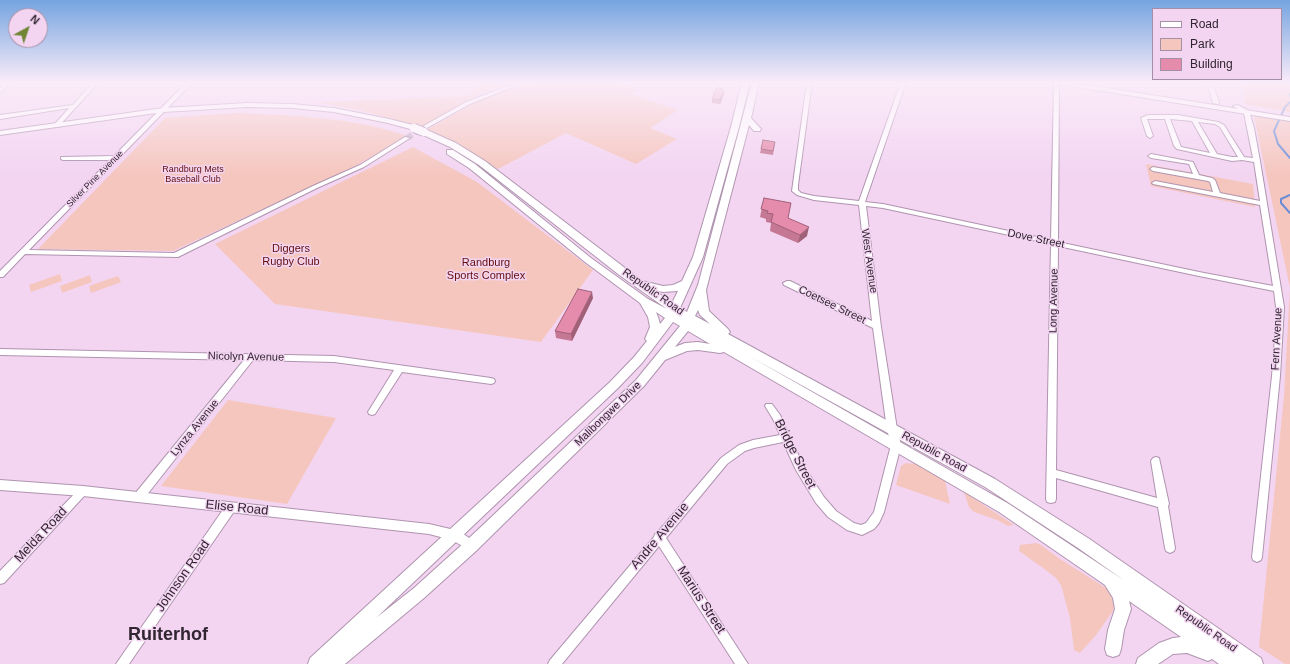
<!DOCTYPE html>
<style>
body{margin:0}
#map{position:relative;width:1290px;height:664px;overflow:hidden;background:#f3d5f2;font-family:Helvetica,sans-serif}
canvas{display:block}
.legend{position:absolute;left:1152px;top:8px;width:130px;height:72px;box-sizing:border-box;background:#f3d5f2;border:1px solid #a58fa4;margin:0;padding:5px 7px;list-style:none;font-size:12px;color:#302530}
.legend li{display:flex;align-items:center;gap:8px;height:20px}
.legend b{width:20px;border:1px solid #a58fa4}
.north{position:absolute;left:8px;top:8px;width:40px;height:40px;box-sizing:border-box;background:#f3d5f2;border:1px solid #a58fa4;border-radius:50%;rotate:40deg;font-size:11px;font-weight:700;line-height:16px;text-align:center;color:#302530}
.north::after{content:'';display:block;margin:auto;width:14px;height:18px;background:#708535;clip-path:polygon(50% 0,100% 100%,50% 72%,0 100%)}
</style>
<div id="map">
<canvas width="1290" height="664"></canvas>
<ul class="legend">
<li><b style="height:5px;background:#fff"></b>Road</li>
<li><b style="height:11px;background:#f5c6be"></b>Park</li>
<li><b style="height:11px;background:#e58bab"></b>Building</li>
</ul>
<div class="north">N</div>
</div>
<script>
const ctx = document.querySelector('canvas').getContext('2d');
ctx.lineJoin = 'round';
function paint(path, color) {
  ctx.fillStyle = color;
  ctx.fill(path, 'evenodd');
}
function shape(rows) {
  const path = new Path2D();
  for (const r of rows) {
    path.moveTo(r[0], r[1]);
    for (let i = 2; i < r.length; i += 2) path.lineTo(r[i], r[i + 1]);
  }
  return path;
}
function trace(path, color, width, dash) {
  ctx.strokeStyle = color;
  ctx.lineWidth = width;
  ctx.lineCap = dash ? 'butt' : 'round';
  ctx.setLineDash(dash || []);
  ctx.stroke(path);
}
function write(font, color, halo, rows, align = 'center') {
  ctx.font = font + ' Helvetica,sans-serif';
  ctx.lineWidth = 3;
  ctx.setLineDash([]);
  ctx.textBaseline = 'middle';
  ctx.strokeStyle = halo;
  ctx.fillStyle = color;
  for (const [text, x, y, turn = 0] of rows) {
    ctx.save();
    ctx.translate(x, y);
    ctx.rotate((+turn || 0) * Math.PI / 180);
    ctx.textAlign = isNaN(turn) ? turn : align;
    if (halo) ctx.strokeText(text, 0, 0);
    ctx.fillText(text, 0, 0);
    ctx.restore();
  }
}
paint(shape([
 [482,82,515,82,475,96,421,127,363,111,316,102,469,96],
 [533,82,619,82,638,89,631,94,678,110,650,128,677,139,636,164,566,133,498,169,426,130,478,101],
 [1243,82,1290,82,1290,112,1245,104],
 [236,113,300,116,345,121,377,127,408,136,357,165,173,251,38,249,165,118],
 [1254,116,1290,122,1290,664,1285,664,1259,647,1284,396,1290,288],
 [413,147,477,182,593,270,541,342,275,304,215,244],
 [1146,164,1253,184,1255,207,1151,186],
 [60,274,62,281,31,292,29,285],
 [90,275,92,282,62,293,60,286],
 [118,276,121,282,91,293,89,286],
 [228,400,336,418,287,504,161,486],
 [906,463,916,464,945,481,950,504,896,485,901,466],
 [964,492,1014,525,1008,526,997,520,974,512,969,507],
 [1036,543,1041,545,1060,559,1106,588,1111,596,1114,607,1113,611,1096,635,1080,653,1074,650,1070,618,1061,585,1056,578,1043,568,1019,551,1020,545]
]), '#f5c6be');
trace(shape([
 [1290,94,1290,96],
 [1290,102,1285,107,1274,131,1278,144,1290,158],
 [1290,195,1281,199,1281,203,1290,213]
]), '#698cd4', 2);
trace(shape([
 [407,138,423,128]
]), '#ccb2cb', 6, [6, 3]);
const minor = shape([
 [6,82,11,82,0,93,0,88,6,82],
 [93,82,99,82,58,127,53,126,69,108,0,119,0,115,73,105,93,82],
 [187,82,193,82,29,250,174,253,313,186,360,165,405,137,410,138,364,167,317,188,178,257,25,254,3,277,0,277,0,271,110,160,63,160,61,159,61,157,114,156,187,82],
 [518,82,525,82,470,104,425,129,420,128,466,102,518,82],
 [807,82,812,82,798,185,798,190,801,193,814,196,859,201,901,82,906,82,865,202,883,204,1051,240,1054,82,1059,82,1058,242,1199,272,1273,286,1260,205,1153,184,1152,183,1155,181,1213,192,1210,182,1208,181,1153,171,1150,169,1153,167,1193,174,1189,164,1151,158,1148,156,1151,154,1193,162,1199,175,1212,178,1215,180,1220,193,1260,201,1254,162,1242,160,1232,161,1177,149,1174,146,1165,119,1147,119,1153,136,1150,138,1147,136,1141,118,1148,115,1178,115,1218,122,1224,125,1244,157,1253,158,1244,113,1233,106,1238,105,1249,111,1254,128,1260,161,1284,307,1280,376,1262,557,1261,560,1257,562,1253,560,1252,557,1272,376,1276,323,1276,307,1274,291,1199,276,1058,246,1056,470,1157,498,1151,461,1153,458,1156,457,1159,458,1169,504,1168,506,1175,548,1174,551,1170,553,1166,551,1165,548,1158,507,1056,478,1056,499,1055,502,1051,503,1047,502,1046,499,1051,244,883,208,866,206,881,327,897,429,901,445,884,512,879,523,874,529,862,535,847,530,828,517,816,503,796,470,783,442,754,448,745,451,727,464,666,538,748,664,735,664,659,546,562,664,548,664,550,660,654,537,655,534,657,533,721,458,739,445,753,440,780,435,773,419,765,406,766,404,772,404,780,415,803,465,824,497,836,511,854,523,861,525,866,523,874,512,891,445,887,429,873,328,784,285,783,283,787,281,790,281,872,321,859,205,814,200,797,195,792,191,807,82],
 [1170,119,1192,121,1210,153,1181,147,1170,119],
 [1198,122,1215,124,1220,127,1238,157,1232,157,1217,154,1198,122],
 [1207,82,1212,82,1219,103,1218,104,1213,103,1207,82],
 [0,349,334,356,491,378,494,379,495,381,494,383,491,384,402,372,375,414,372,415,369,414,368,412,394,370,334,362,253,360,142,501,138,502,134,501,133,498,134,495,244,360,0,355,0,349],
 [83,487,86,488,88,491,86,494,4,583,0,584,0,571,80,488,83,487],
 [231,503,235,504,236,507,235,510,129,664,116,664,227,504,231,503]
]);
const tertiary = shape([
 [0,480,83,486,429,524,459,531,475,542,477,546,475,550,471,551,452,540,429,534,83,496,0,490,0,480]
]);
const secondary = shape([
 [742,82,750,82,739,127,703,257,680,308,687,312,698,285,752,82,759,82,751,118,761,129,760,131,754,131,749,125,706,290,709,311,728,329,730,332,728,334,995,479,1088,538,1261,658,1263,664,1219,664,1212,659,1208,661,1187,653,1173,654,1158,664,1136,664,1138,658,1159,643,1173,638,1181,637,1129,601,1131,609,1124,630,1121,649,1119,655,1113,657,1107,655,1105,649,1108,630,1115,609,1113,598,1105,585,999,512,724,352,720,353,698,350,687,351,665,360,644,386,476,551,424,598,345,664,308,664,310,658,610,382,634,357,647,341,645,339,650,327,648,317,640,303,585,262,469,168,447,154,447,150,453,150,475,164,591,258,648,299,667,309,618,274,479,165,450,147,421,134,421,130,427,130,456,143,485,161,642,281,663,286,673,285,682,281,693,257,731,127,742,82],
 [654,290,663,292,678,291,672,303,654,290],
 [698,310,700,315,710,324,695,316,698,310],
 [656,312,665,318,660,324,658,317,656,312],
 [673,322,680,326,636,380,466,541,414,588,376,618,618,388,642,363,673,322],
 [688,331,710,344,698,342,685,343,675,347,688,331],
 [749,356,985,487,1078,548,1125,581,1009,504,749,356],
 [1054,82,1069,82,1290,117,1290,121,1058,84,1054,82],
 [247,103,292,104,334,108,389,119,417,126,418,128,414,130,388,123,334,112,292,108,247,107,163,112,0,135,0,131,163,108,247,103]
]);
trace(minor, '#af94af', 2);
trace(tertiary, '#af94af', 2);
trace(secondary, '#af94af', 2);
paint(minor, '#fff');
paint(tertiary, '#fff');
paint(secondary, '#fff');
const secondaryBridge = shape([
 [414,128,424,132]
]);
trace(secondaryBridge, '#af94af', 10, []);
trace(secondaryBridge, '#fff', 8);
paint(shape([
 [722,88,722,90,724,94,720,104,712,103,712,99],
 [775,142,773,155,760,153,761,149],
 [764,198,788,219,807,236,798,243,770,231,771,223,766,222,766,219,760,217],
 [593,298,572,341,556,338,555,331]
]), '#c57893');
paint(shape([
 [724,90,724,94,720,104,720,100],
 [809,227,807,236,798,243,800,235],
 [592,292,593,298,572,341,571,334]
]), '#a06178');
const building = shape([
 [716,88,722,88,722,90,724,90,720,100,712,99,716,88],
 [763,140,775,142,773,151,761,149,763,140],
 [764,198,791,203,788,218,809,227,800,235,771,222,773,214,767,213,768,211,761,209,764,198],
 [578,289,592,292,571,334,555,331,578,289]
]);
paint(building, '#e58bab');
trace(building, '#a06178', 1);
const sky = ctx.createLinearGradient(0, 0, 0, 175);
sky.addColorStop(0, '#75a4e0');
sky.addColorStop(0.47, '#faecf9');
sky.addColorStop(1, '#faecf900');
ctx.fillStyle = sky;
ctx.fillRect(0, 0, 1290, 175);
write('9px', '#610d0a', '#f3d5f2', [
 ["Randburg Mets",193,170],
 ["Baseball Club",193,180]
]);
write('9px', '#302530', '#f3d5f2', [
 ["Silver Pine Avenue",95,179,-45]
]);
write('11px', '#302530', '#f3d5f2', [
 ["Dove Street",1036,239,12],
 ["West Avenue",869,261,82],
 ["Republic Road",653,292,35],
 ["Long Avenue",1054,301,-89],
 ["Coetsee Street",832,305,26],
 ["Fern Avenue",1277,339,-87],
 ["Nicolyn Avenue",246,357,1],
 ["Malibongwe Drive",608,414,-44],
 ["Lynza Avenue",195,428,-51],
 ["Republic Road",934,452,29],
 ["Republic Road",1206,629,35]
]);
write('11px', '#610d0a', '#f3d5f2', [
 ["Diggers",291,249],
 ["Rugby Club",291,262],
 ["Randburg",486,263],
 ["Sports Complex",486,276]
]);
write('13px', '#302530', '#f3d5f2', [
 ["Bridge Street",795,454,63],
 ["Elise Road",237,508,6],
 ["Melda Road",41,535,-47],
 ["Andre Avenue",660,536,-50],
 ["Johnson Road",183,576,-55],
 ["Marius Street",701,600,57]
]);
write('bold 18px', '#302530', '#f3d5f2', [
 ["Ruiterhof",168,635]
]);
</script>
